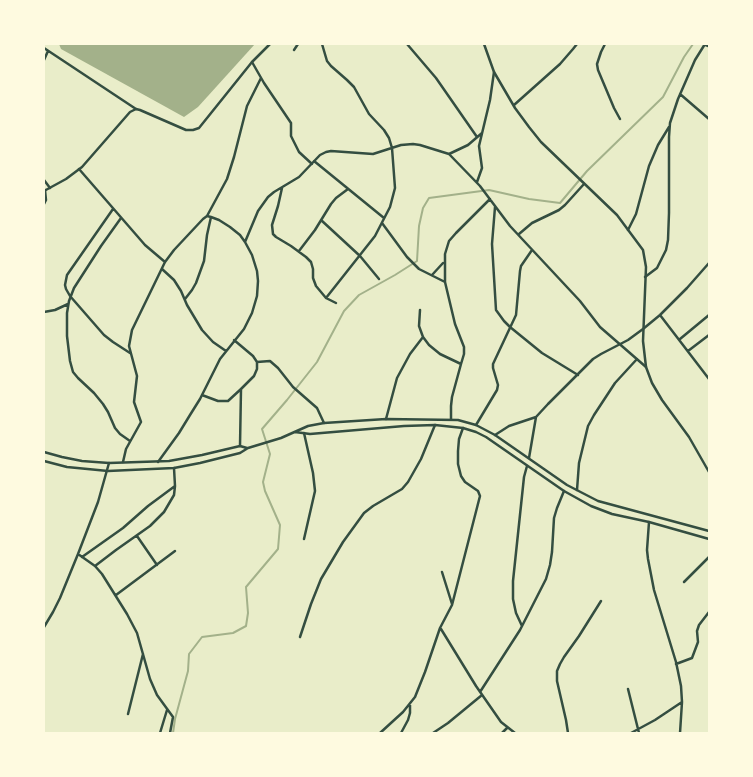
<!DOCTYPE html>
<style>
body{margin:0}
#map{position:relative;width:753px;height:777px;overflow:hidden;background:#e9edc9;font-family:"Fira Sans",sans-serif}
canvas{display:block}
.frame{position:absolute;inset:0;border:45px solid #fefae0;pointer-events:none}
</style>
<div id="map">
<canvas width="753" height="777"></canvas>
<div class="frame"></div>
</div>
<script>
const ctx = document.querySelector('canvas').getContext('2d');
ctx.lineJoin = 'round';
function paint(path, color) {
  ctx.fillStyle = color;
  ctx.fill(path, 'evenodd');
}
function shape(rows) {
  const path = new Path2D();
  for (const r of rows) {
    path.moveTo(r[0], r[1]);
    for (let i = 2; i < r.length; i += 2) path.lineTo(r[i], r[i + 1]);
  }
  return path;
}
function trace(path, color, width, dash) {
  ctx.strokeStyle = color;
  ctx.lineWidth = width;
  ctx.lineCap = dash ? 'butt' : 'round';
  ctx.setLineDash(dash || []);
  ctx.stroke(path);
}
paint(shape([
 [59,44,255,44,198,107,184,117,61,49]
]), '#a3b18a');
trace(shape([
 [173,733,175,719,188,671,189,654,202,637,233,633,246,626,248,613,246,587,278,549,280,525,265,491,263,482,270,454,262,429,287,400,317,362,344,311,359,295,395,275,417,261,419,226,423,208,429,198,489,190,529,199,560,203,587,171,663,97,684,57,693,44]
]), '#a3b18a', 2);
trace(shape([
 [322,44,327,61,331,66,347,80,354,87,369,114,384,130,389,138,392,148,395,188,390,207,375,236,326,298],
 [407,44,436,78,477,137],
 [605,44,601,52,597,64,598,70,614,108,620,119],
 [44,48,136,109],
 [294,50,298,44],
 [44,60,48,51],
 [252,62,264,83,291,123,291,136,299,152,312,164],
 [680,94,709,119],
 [514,105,560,64,573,49,577,44],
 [449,154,480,186,510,226,580,301,600,327,646,367],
 [314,161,384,218],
 [79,169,145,245,165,262],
 [44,180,50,188],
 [477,182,482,168,479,146,490,100,494,72],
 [282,188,278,206,272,225,273,234,276,237,291,246,306,257,311,262,313,269,313,278,316,286,326,298,336,303],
 [44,204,46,200,45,190],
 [495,207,492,244,496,310,504,321,510,327,542,353,578,375],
 [113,209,67,275,65,285,66,289,70,296,104,335,113,342,130,353],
 [207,216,227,179,234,157,247,106,261,78],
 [121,218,101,246,74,288,69,301,67,313,67,336,70,361,73,372,78,378,94,393,103,404,108,412,115,428,120,434,130,441],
 [321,220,360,256,379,279],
 [382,223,407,257,419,269,445,282],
 [628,230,636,214,649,166,658,145,669,127],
 [519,234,532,223,559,210,565,205,584,184],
 [245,242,258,211,268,197,274,192,299,177,320,155,326,152,331,151,373,154,401,145,413,144,420,145,449,154,468,145,482,133],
 [299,251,315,230,331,204,336,198,348,189],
 [162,269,174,280,181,291,187,305,202,330,213,342,226,351],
 [432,275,443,263],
 [645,277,657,268,666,250,668,240,669,213,669,137,670,123,678,99,695,60,705,44],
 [185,299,192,290,196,283,204,261,207,235,211,217],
 [420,310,419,326,423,337,429,345,440,354,461,364],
 [44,312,55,310,68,304],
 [660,315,709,379],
 [680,339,709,315],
 [234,340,253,356,257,362,257,369,254,376,241,389,240,446],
 [688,351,709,335],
 [257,362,270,361,278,368,293,387,317,408,324,423],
 [202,395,218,401,228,401,241,389],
 [386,419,397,378,410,354,423,337],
 [451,419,451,406,452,397,461,364,464,354,464,347,455,324,445,282,445,254,449,241,456,233,490,199],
 [476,425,497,390,498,385,493,368,493,364,516,315,520,271,521,266,532,250],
 [495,435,509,426,536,417],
 [529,458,536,417,548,404,593,359,601,354,628,340,643,329,660,315,687,288,709,263],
 [123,462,126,449,141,422,134,402,137,376,129,346,132,330,165,262,174,250,203,219,207,216,211,217,219,220,230,227,240,235,245,242,252,255,257,271,258,281,257,296,252,313,244,329,220,359,200,399,190,415,179,433,158,462],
 [577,490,579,463,588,426,594,415,615,383,637,359],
 [649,522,647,550,648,559,654,590,676,662,681,686,682,702,680,733],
 [137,536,157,565],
 [304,539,315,491,313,473,304,433],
 [78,554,95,566,102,574,127,614,137,633,150,679,157,695,173,717,170,733],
 [82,557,123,528,148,506,175,486],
 [95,566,116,550,150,526,164,512,174,495,175,486,174,468],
 [442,572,452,604],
 [684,582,709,557],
 [116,595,175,551],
 [522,626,516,613,513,599,513,581,524,477,527,466],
 [44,627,53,612,60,598,78,554,98,502,109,463],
 [441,629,476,686,501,722,515,733],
 [300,637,311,604,321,579,343,542,364,513,373,506,402,489,408,482,421,459,435,425],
 [676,664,692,658,698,642,697,631,699,625,709,612],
 [628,689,639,733],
 [480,692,520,630,546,579,550,565,552,552,554,518,557,508,564,491],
 [128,714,143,654],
 [160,733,167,710],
 [380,733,403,712,415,697,425,672,440,628,452,605,480,496,478,491,465,482,461,476,458,464,458,451,459,439,463,428],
 [401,733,408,720,410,713,410,705],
 [433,733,448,723,482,695],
 [502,733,507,728],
 [568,733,566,720,557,681,557,671,560,664,564,657,579,636,601,601],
 [631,733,655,720,682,702]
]), '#344e41', 2.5);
trace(shape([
 [484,44,494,72,515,108,529,127,541,142,617,215,643,250,646,267,643,341,646,367,652,383,662,400,689,437,709,472],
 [44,191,66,179,82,167,130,112,136,109,140,110,186,130,193,130,199,128,252,62,270,44],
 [295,432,310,434,404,426,435,425,463,428,476,432,486,437,564,491,591,506,612,514,649,522,709,539],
 [44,452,62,457,82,461,109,463,169,461,202,455,240,446,247,448],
 [44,461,67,467,108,471,174,468,200,463,240,453,248,448,281,438,308,426,324,423,386,419,458,420,476,425,495,435,567,485,598,501,709,531]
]), '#344e41', 2.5);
trace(shape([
 [704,44,709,46]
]), '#344e41', 3);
</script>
